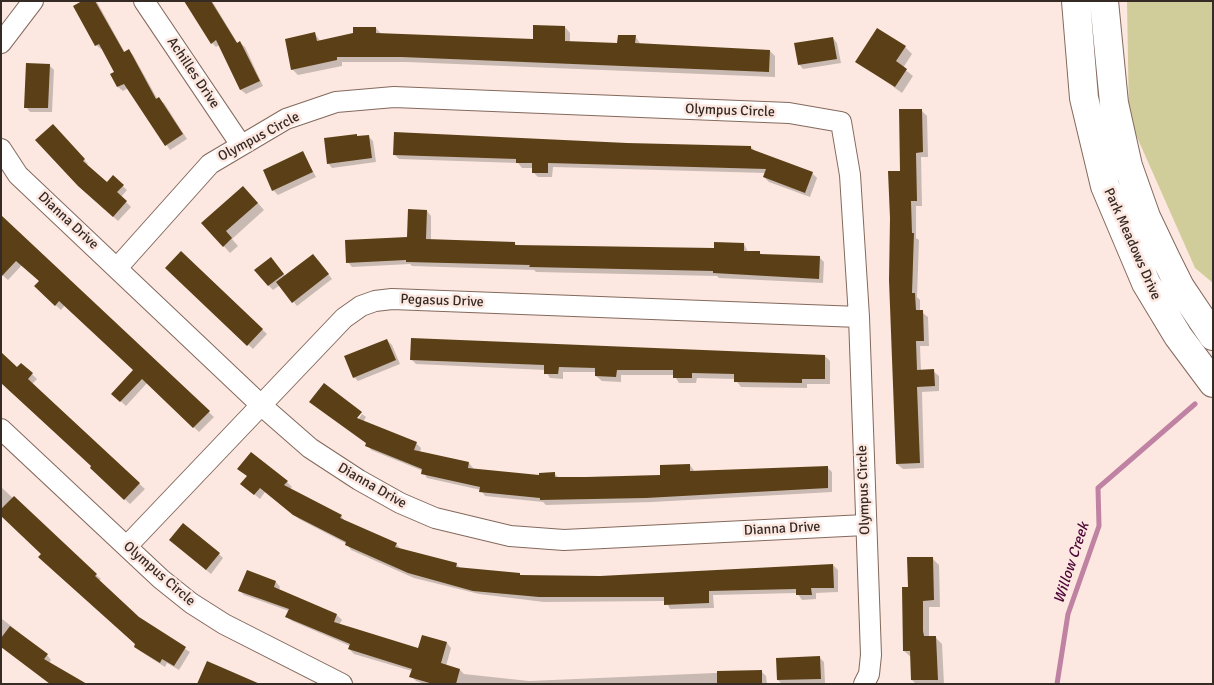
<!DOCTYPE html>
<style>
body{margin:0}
#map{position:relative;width:1214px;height:685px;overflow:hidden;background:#fce8e0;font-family:Signika,sans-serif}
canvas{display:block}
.frame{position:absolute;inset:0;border:2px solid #362a25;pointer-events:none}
</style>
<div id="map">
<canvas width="1214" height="685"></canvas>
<div class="frame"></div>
</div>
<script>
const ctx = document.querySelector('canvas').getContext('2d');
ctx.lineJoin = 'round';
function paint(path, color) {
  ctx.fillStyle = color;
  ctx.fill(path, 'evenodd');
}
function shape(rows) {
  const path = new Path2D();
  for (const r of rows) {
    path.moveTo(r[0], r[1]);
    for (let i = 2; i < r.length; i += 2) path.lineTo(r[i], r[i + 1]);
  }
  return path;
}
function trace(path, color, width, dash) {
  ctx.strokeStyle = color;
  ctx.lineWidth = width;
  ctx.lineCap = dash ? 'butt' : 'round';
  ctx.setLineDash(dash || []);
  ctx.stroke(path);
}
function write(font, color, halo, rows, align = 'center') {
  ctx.font = font + ' Signika,sans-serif';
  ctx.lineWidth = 5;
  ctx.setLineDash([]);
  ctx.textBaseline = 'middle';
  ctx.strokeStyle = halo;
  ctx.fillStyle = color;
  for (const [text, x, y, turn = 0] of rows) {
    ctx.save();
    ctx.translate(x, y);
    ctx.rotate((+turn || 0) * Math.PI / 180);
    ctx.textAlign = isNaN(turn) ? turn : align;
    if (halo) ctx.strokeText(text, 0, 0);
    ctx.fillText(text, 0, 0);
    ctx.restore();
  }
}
paint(shape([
 [1127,1,1213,1,1213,283,1195,268,1129,119]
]), '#d1cd9a');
paint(shape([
 [85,1,97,2,125,53,129,51,133,55,158,100,164,103,187,139,170,150,128,88,123,91,118,87,112,75,116,73,103,48,101,49,96,45],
 [185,1,212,1,238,44,240,43,245,47,263,86,246,94,241,90,219,45,216,47,212,43],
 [565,27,570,33,570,43,619,44,635,36,641,45,770,51,775,56,775,77,407,62,342,62,342,66,298,75,292,69,315,34,321,42,376,28,381,34,534,40],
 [833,38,837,43,841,63,803,69,799,64],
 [905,47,912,54,903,68,913,76,902,93,857,61],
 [49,65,54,70,52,112,30,112,26,107],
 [921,110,927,116,928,157,921,157,922,206,916,206,916,238,919,240,917,297,920,300,920,311,928,317,929,346,920,346,921,371,933,371,939,376,939,391,922,392,924,468,903,469,897,464,901,172],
 [63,136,88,164,86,165,107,184,113,177,127,190,121,197,131,207,118,221,84,190],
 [368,136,373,141,376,162,332,168,328,163,358,138],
 [627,145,751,147,756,152,812,173,817,178,810,197,769,182,764,177,766,173,553,167,552,177,538,177,533,172,533,168,522,168,518,163,399,159,394,154],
 [303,153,316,177,278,195,273,190],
 [250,194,264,210,232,239,238,246,230,253,203,223],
 [427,211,431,216,431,241,514,243,517,246,715,250,744,244,748,252,759,252,763,256,819,257,824,262,823,283,719,278,717,276,536,272,534,270,412,266,410,264,352,267,348,262,408,238],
 [1,217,214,417,199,432,147,383,126,406,113,394,135,370,65,305,61,310,40,291,40,281,22,265,8,280,1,274],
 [181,253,267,334,253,349,166,268],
 [318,260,332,279,297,306,280,285,273,290,269,286,275,263,286,277],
 [387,340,392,345,400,364,358,381,354,377],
 [825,356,830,361,830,384,807,384,807,388,741,387,735,379,697,378,696,383,679,383,674,375,621,375,621,382,602,381,596,376,596,372,563,372,563,379,550,378,545,370,416,364,411,359],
 [17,369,32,374,37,379,32,384,145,489,130,504,91,468,93,466],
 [316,407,355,424,362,414,366,417,363,422,416,443,421,448,420,452,469,463,473,468,473,470,540,476,555,474,559,478,661,476,690,465,695,472,827,467,832,472,832,492,652,502,546,505,543,502,485,496,481,490,427,478,423,471,371,450,367,444],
 [252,453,287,482,292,487,290,489,341,516,345,521,396,544,401,549,456,564,461,569,521,576,600,577,833,565,838,570,838,592,816,593,816,599,802,600,797,593,713,595,714,608,670,609,666,601,544,602,479,594,414,578,351,550,347,544,299,519,265,492,260,499,247,488],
 [1,487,96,575,101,579,99,581,138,618,190,652,179,670,167,663,165,667,140,651,135,646,136,645,1,515],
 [175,544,219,554,223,558,211,574],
 [932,558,939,565,940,607,929,607,929,637,935,637,942,644,944,684,916,684,912,680,911,657,904,651,909,588],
 [276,582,280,587,279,590,337,615,342,620,339,625,419,649,447,643,451,648,446,666,460,670,464,674,529,681,761,671,766,676,767,684,424,684,416,681,411,676,412,671,354,654,349,649,350,646,292,621,287,617,289,611,244,595,239,590],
 [1,618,47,655,51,660,49,663,1,647],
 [819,657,824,662,825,683,782,684,778,680]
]), '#0003');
trace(shape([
 [1057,684,1068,614,1099,526,1098,488,1195,404]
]), '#bf82a2', 5);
paint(shape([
 [82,1,95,1,124,52,129,49,156,99,159,97,183,134,165,146,124,84,117,87,110,74,114,72,99,44,95,46,73,6],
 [184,1,211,1,237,43,240,41,260,81,240,90,216,40,211,44],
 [533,25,565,26,565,41,617,43,618,35,636,35,635,43,770,50,769,72,401,57,337,57,337,60,291,70,285,39,315,32,317,41,353,33,353,27,376,27,376,33,533,39],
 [877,28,906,46,896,61,907,69,895,87,855,62],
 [833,37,837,59,798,65,794,43],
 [26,63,50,64,48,108,24,108],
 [899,109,922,109,923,152,916,153,917,201,911,201,912,233,914,233,912,293,915,293,916,310,923,310,924,341,916,341,917,370,934,369,935,386,917,387,920,463,896,464,889,280,890,218,888,171,900,171],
 [53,124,85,159,83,161,107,182,113,175,124,185,117,192,127,201,113,217,78,186,35,140],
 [394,132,627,143,751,146,751,149,813,172,805,193,763,177,766,169,548,163,548,173,532,173,532,163,516,163,516,159,393,155],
 [357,134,357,136,369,135,372,158,327,164,324,138],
 [303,151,313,172,272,191,263,170],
 [243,186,258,203,226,231,232,238,223,247,201,223],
 [408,209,427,210,426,239,515,242,515,245,714,248,714,242,744,243,744,251,760,251,760,254,820,256,819,279,713,273,713,271,529,267,530,265,406,262,406,260,346,263,345,240,407,237],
 [1,215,210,411,193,428,142,379,120,402,111,394,133,370,59,301,55,306,34,286,39,281,16,261,1,277],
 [181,251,263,329,247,346,165,268],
 [313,254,329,274,292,303,276,282],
 [271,257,284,274,268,286,254,270],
 [411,338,825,355,825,379,802,379,802,383,734,382,734,374,692,373,692,378,673,378,673,370,617,370,616,377,595,376,595,368,559,367,558,374,544,374,544,365,410,360],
 [387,339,396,360,353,378,344,356],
 [1,352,17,367,21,363,33,373,28,379,140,483,124,500,90,468,91,466,1,383],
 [324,383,362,412,357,418,417,442,414,450,469,462,468,468,539,475,539,473,555,472,555,477,586,477,660,475,660,465,690,464,690,471,828,466,828,488,646,498,540,500,540,498,479,492,480,487,421,474,422,469,365,446,366,443,309,402],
 [251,452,288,481,284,485,342,515,340,518,397,543,395,547,457,563,456,567,520,573,520,575,600,576,833,564,834,588,811,588,812,595,796,595,796,589,709,591,709,603,664,605,664,597,539,597,473,591,408,573,345,545,346,542,293,515,260,488,254,495,240,484,247,476,237,469],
 [14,496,97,574,95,576,139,617,186,647,174,666,162,659,160,663,134,647,135,644,38,557,41,554,1,516,1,509],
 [183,523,220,553,206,570,169,540],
 [907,557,933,557,934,600,923,601,923,631,924,636,936,636,938,680,911,680,910,651,903,651,902,587,908,587],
 [247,570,276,581,274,587,337,614,334,622,418,648,422,635,447,642,441,663,460,669,456,684,433,684,409,677,412,669,348,649,350,644,285,617,289,609,238,591],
 [10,626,48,654,44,659,87,684,50,684,1,647,1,638],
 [820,656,821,679,777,680,776,658],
 [207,661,260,684,197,684],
 [762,670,762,684,717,684,717,671]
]), '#5b4017');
const street = shape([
 [144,1,241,145],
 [1,43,33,1],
 [1,149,18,175,262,406,310,448,359,480,400,503,435,518,510,536,564,540,865,525],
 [117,268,210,164,286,119,336,102,394,97,789,113,841,122,850,175,859,317,871,655,869,674,864,684],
 [1,429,161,579,191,603,224,624,342,684],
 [127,546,344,318,361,306,375,301,392,299,859,317]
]);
const secondary = shape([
 [1076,1,1084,98,1105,186,1146,283,1178,336,1213,383],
 [1104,1,1114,103,1128,166,1146,217,1166,259,1180,287,1213,336]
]);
trace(street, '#84695d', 22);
trace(secondary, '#84695d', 30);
trace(street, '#fff', 20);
trace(secondary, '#fff', 28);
write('14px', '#362a25', '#fce8e0', [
 ["Achilles Drive",193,73,56],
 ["Olympus Circle",730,111,2],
 ["Olympus Circle",259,137,-28],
 ["Dianna Drive",68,221,43],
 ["Park Meadows Drive",1132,244,66],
 ["Pegasus Drive",442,301,2],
 ["Dianna Drive",372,486,30],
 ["Olympus Circle",864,490,-92],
 ["Dianna Drive",782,529,-3],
 ["Olympus Circle",159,574,41]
]);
write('italic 15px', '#4e0638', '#fce8e0', [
 ["Willow Creek",1072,563,-72]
]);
</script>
